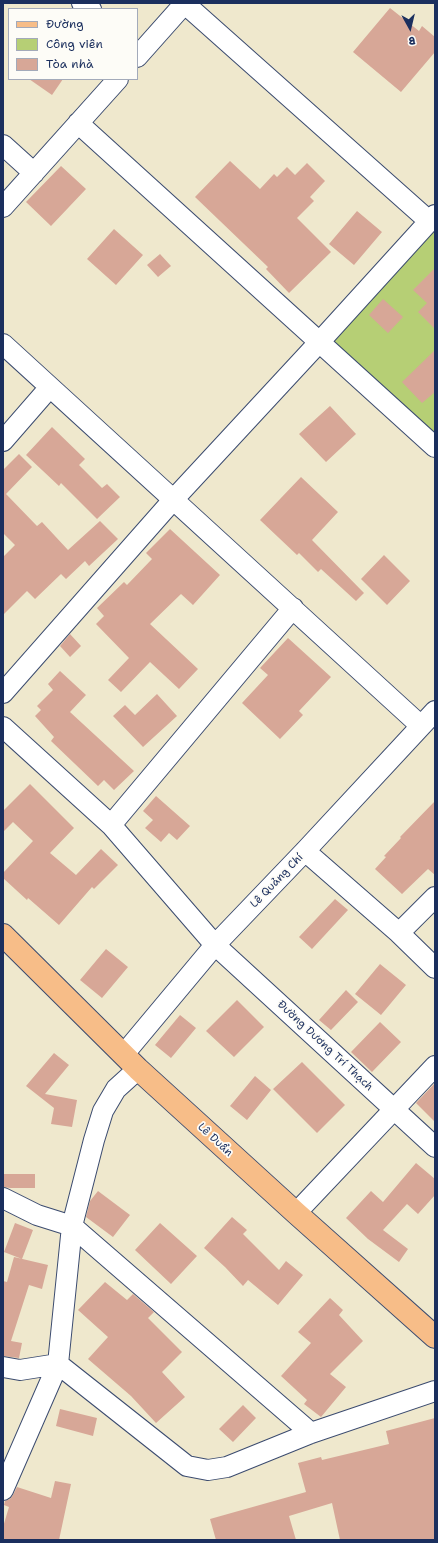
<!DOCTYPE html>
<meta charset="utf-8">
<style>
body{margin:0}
#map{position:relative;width:438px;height:1543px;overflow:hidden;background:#efe8cd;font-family:"Shantell Sans",sans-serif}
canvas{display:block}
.frame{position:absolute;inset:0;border:4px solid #1b2f5e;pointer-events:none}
.legend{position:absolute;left:8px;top:8px;width:130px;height:72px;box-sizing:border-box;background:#fdfcf7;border:1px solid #a3aaba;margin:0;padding:5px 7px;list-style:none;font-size:12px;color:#1b2f5e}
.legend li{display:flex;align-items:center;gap:8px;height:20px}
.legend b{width:20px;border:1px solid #a3aaba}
.north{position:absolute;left:390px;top:8px;width:40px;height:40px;-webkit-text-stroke:3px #fdfcf7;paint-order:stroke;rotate:172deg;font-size:11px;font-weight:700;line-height:16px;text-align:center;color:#1b2f5e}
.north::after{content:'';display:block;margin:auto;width:14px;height:18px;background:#1b2f5e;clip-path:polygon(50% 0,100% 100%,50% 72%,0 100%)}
</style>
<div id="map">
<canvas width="438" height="1543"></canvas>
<div class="frame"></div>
<ul class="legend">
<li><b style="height:5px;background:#f7bd88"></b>Đường</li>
<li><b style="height:11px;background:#b6cf75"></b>Công viên</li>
<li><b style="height:11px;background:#d7a797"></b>Tòa nhà</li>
</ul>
<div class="north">B</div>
</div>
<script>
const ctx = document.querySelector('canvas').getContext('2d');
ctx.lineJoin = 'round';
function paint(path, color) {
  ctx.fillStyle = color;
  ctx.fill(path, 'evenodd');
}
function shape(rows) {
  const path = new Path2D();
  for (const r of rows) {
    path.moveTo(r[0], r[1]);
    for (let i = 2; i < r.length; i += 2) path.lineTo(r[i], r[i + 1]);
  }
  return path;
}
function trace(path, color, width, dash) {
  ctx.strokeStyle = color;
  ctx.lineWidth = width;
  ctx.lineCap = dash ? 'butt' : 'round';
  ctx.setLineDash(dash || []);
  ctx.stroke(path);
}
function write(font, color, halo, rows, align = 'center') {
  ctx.font = font + ' "Shantell Sans",sans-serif';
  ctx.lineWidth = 3.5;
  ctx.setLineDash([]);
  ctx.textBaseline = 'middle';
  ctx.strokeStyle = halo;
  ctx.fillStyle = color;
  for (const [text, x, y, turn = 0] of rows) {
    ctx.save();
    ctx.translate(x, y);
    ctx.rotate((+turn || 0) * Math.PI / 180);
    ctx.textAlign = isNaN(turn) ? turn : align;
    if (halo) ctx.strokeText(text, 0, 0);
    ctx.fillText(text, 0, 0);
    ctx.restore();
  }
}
paint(shape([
 [435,219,435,437,324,337]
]), '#b6cf75');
paint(shape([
 [390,8,419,31,422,26,435,37,435,52,401,92,353,52],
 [29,79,63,79,52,95],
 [230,161,260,189,274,174,277,177,287,167,295,175,307,163,325,181,310,197,314,201,297,218,331,252,289,293,266,269,268,267,195,197],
 [61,166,86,189,51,226,26,202],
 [357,211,382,232,354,265,329,244],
 [114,229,143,255,116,285,87,259],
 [160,254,171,266,158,277,147,265],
 [435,268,435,329,418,312,427,303,413,290],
 [383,299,403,317,388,333,369,315],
 [435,350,435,392,422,403,402,382],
 [330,406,356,434,326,462,299,434],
 [52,427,85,459,79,465,102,488,107,484,120,497,97,519,61,483,59,486,26,455],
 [19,454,32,467,6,494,37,526,42,522,68,550,100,521,118,539,89,566,85,561,66,579,61,574,35,599,27,591,3,615,3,557,15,545,3,533,3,470],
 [301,477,338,512,312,540,364,593,356,601,321,569,318,572,299,553,297,555,260,520],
 [170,529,220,575,193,605,181,594,150,624,198,669,179,689,150,662,121,692,108,680,129,658,96,624,104,616,97,608,124,582,127,585,152,559,146,553],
 [384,555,410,581,387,605,361,579],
 [70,634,81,646,70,657,60,646],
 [288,638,331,677,299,711,303,715,280,739,242,703,268,675,260,668],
 [60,671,86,695,70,712,134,771,114,790,104,780,98,786,51,741,54,737,35,716,41,710,37,706,53,690,48,684],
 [157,694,177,716,143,747,113,716,125,705,135,715],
 [30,784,74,828,50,853,76,875,101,849,118,865,94,889,92,887,59,925,28,898,27,900,3,878,3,873,33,841,13,822,3,832,3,811],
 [156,796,190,826,177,840,169,833,161,842,145,828,153,820,143,811],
 [435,801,435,875,428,869,402,894,375,869,386,857,384,856,401,838,400,837],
 [335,899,348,910,312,949,299,937],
 [106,949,128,967,102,998,80,980],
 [380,964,406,985,381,1015,355,994],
 [346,990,358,1002,331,1030,319,1020],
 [237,1000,264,1027,234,1057,206,1031],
 [180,1015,196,1028,171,1058,155,1045],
 [380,1022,401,1042,372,1072,351,1052],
 [54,1053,69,1065,45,1094,77,1100,72,1127,51,1124,54,1108,26,1086],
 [302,1062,345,1105,317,1133,273,1089],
 [255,1076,271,1090,247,1120,230,1106],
 [435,1083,435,1122,416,1103],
 [416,1163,435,1179,435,1195,418,1214,407,1204,383,1230,408,1249,399,1262,368,1239,346,1218,371,1191,383,1202],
 [3,1174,35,1174,35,1188,10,1188,3,1187],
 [98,1191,130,1215,113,1237,86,1217,90,1201],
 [232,1217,247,1230,243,1234,279,1270,286,1261,303,1275,278,1305,248,1280,243,1286,225,1267,204,1248],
 [15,1223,33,1230,22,1259,4,1252],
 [160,1223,197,1256,171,1284,135,1250],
 [14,1257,48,1265,42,1289,29,1285,11,1341,22,1343,19,1358,3,1356,3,1281,7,1282],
 [105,1282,127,1300,133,1294,154,1312,148,1318,182,1352,162,1372,185,1397,156,1423,131,1396,88,1359,108,1337,78,1310],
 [330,1298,343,1310,339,1315,363,1341,330,1374,346,1387,321,1417,304,1404,307,1400,281,1376,311,1343,298,1332],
 [243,1405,256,1418,233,1442,219,1429],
 [60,1409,97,1418,93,1436,56,1426],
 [435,1418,435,1540,340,1540,332,1503,289,1516,296,1540,216,1540,210,1519,306,1492,298,1463,321,1457,322,1460,389,1444,386,1431],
 [55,1481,71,1484,59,1540,3,1540,3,1527,9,1507,4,1505,5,1501,10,1499,13,1495,17,1487,51,1498]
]), '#d7a797');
const minor = shape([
 [82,3,91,9],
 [184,3,429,221],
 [137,57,185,3],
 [78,123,435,447],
 [3,145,34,173],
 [3,207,118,79],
 [3,344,421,726],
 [3,441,50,387],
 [3,693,173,500,324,337,435,215],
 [3,727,111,825,215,945,435,1147],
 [111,825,293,608],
 [305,851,399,933,435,968],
 [399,933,435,897],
 [124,1054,215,945,305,851,435,711],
 [3,1198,37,1215,72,1226,311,1433],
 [296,1213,435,1066],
 [3,1367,20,1370,58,1364,187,1466,208,1470,227,1467,311,1433,435,1391],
 [3,1490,58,1364,72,1226,94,1140,103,1111,116,1089,138,1069]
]);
const major = shape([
 [3,935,138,1069,296,1213,435,1337]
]);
trace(minor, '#3b4b6f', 22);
trace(major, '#3b4b6f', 24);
trace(minor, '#fff', 20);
trace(major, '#f7bd88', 22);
write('11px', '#1b2f5e', '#fdfcf7', [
 ["Lê Quảng Chí",277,881,-46],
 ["Đường Dương Trí Thạch",325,1046,43],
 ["Lê Duẩn",215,1140,43]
]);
</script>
